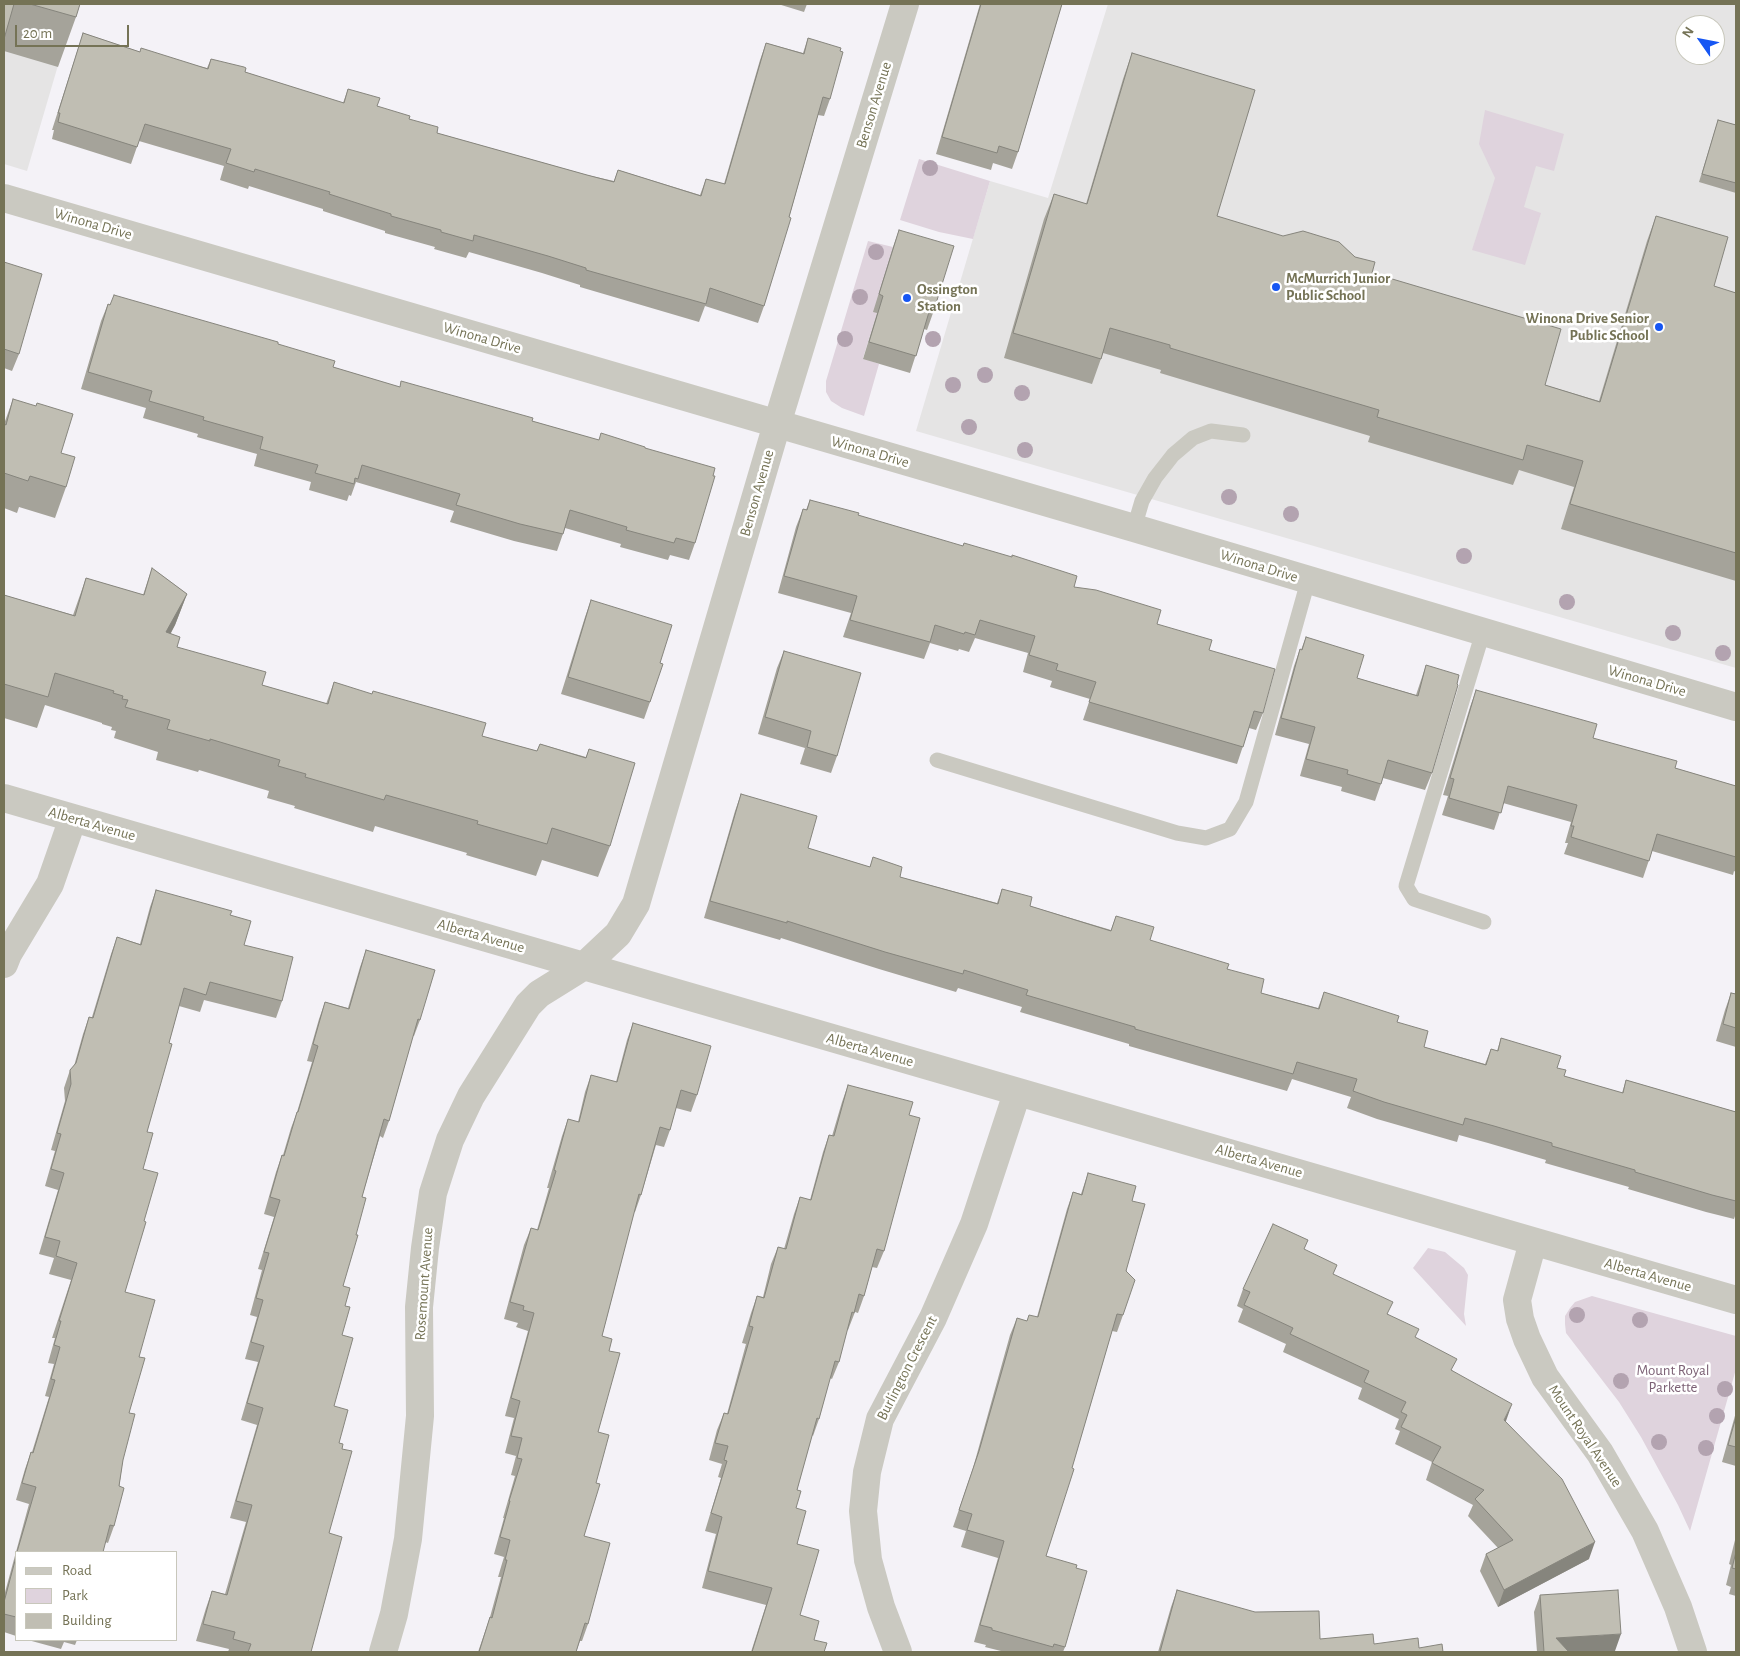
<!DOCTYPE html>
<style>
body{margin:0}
#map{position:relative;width:1740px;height:1656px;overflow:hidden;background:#f4f2f7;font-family:"Alegreya Sans",sans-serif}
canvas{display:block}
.frame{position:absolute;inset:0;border:5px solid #757356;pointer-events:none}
.legend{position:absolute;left:15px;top:1551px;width:162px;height:90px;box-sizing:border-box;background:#fff;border:1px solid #c8c7bb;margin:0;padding:6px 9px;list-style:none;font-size:15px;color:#757356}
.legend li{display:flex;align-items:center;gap:10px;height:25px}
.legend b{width:25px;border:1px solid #c8c7bb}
.north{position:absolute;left:1675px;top:15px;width:50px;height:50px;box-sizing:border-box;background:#fff;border:1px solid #c8c7bb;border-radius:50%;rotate:303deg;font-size:14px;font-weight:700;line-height:20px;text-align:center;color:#757356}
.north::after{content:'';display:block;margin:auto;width:18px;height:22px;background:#1656f3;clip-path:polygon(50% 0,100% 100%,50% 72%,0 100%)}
.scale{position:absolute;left:15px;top:25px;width:114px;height:22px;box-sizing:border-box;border:2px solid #757356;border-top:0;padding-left:6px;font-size:15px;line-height:18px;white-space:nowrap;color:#757356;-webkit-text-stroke:4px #fff;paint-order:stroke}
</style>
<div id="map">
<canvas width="1740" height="1656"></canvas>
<div class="frame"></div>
<ul class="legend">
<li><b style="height:6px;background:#cac9c1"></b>Road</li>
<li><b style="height:14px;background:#dfd3dd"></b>Park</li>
<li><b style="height:14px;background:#c0beb3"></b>Building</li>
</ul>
<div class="north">N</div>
<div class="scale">20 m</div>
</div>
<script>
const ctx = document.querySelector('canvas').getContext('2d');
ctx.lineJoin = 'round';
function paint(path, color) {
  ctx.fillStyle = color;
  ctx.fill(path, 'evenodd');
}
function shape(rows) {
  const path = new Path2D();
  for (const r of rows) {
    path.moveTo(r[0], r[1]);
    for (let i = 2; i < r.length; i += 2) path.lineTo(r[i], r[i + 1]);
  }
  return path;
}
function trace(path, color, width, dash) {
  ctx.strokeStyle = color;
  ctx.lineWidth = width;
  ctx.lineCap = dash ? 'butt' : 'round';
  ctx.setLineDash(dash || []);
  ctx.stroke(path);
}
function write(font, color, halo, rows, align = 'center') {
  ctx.font = font + ' "Alegreya Sans",sans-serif';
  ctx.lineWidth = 5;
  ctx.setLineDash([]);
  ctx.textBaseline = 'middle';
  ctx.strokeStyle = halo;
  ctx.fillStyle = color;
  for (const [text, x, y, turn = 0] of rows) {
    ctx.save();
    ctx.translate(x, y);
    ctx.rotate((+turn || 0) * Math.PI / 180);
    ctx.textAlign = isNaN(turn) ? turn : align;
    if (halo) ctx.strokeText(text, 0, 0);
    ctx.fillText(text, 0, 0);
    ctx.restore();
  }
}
paint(shape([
 [4,4,76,4,27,171,4,164],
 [1108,4,1736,4,1736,668,916,431,990,181,1048,198],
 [1685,25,1715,25,1715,55,1685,55]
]), '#e5e4e4');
paint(shape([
 [1485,110,1564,134,1554,171,1536,166,1524,207,1541,213,1525,265,1472,250,1495,178,1479,144],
 [919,159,990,181,973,239,939,232,900,220],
 [868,241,893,247,877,313,863,358,879,364,864,416,842,408,831,401,826,392,826,381],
 [1428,1248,1445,1252,1464,1268,1468,1275,1464,1314,1466,1326,1413,1268],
 [1592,1296,1736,1336,1736,1369,1690,1531,1678,1505,1641,1437,1619,1402,1566,1333,1565,1324,1565,1316,1570,1308,1575,1302]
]), '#dfd3dd');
trace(shape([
 [1134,528,1142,501,1155,478,1173,455,1193,438,1211,431,1243,435],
 [1483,632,1406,886,1414,899,1484,922],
 [937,760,1177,833,1206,838,1230,829,1246,802,1308,581]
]), '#cac9c1', 15);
trace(shape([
 [4,198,1134,528,1736,707],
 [4,798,1736,1300],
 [4,964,8,954,50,884,73,818],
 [1533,1242,1517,1300,1520,1319,1527,1339,1545,1377,1600,1453,1645,1531,1678,1607,1693,1652],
 [383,1652,394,1614,408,1539,420,1416,419,1307,425,1248,433,1193,450,1140,471,1096,528,1005,539,994,584,966,618,934,636,904,777,424,905,4],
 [898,1652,881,1607,868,1560,863,1511,867,1472,880,1419,933,1318,974,1224,1017,1093]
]), '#cac9c1', 28);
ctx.fillStyle = '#b3a3b0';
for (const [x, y] of [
 [930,168],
 [876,252],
 [860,297],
 [845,339],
 [933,339],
 [985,375],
 [953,385],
 [1022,393],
 [969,427],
 [1025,450],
 [1229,497],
 [1291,514],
 [1464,556],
 [1567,602],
 [1673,633],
 [1723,653],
 [1577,1315],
 [1640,1320],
 [1621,1381],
 [1725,1389],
 [1717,1416],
 [1659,1442],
 [1706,1448]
]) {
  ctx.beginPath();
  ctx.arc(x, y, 8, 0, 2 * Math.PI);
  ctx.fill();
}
paint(shape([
 [4,4,80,4,76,17,58,67,4,51],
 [778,4,807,4,804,12],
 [980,4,1067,4,1066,5,1062,4,1018,152,1012,169,993,163,991,170,936,154],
 [83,33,140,52,207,68,211,59,245,72,343,103,348,89,377,106,409,119,437,133,587,175,614,181,618,170,700,195,706,179,724,184,760,60,766,43,803,53,808,38,840,51,830,99,824,116,818,115,764,306,758,323,705,306,699,322,580,287,580,285,542,273,469,252,466,258,434,249,435,247,385,233,385,231,323,211,323,209,249,186,248,189,220,180,224,166,139,141,131,164,52,139,54,130,52,130],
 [1132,53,1217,216,1372,273,1545,385,1599,401,1647,241,1656,216,1714,286,1736,293,1736,581,1561,529,1574,487,1519,470,1513,485,1368,442,1370,436,1160,373,1161,370,1103,353,1092,384,1004,358,1044,219,1054,194,1086,204,1123,79],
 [1718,120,1736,125,1736,193,1699,182],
 [899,230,933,313,927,330,924,329,910,373,863,359,877,313,873,312,893,247],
 [4,262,19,354,12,371,4,368],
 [108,304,278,344,333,367,399,387,532,421,598,440,645,448,695,543,689,560,670,555,668,560,620,547,621,544,565,528,557,551,514,541,450,522,454,511,356,482,351,496,349,495,347,501,309,490,311,482,254,466,257,454,197,437,198,434,143,418,146,408,81,389,101,321],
 [13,399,61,453,66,487,55,518,19,507,17,513,4,508,4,424],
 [810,500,858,515,1074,587,1157,624,1209,650,1263,713,1256,730,1249,728,1237,764,1083,720,1090,699,1050,687,1052,681,1023,672,1028,653,975,638,969,652,959,649,958,651,930,643,924,659,843,637,851,613,778,593,796,527,803,509,806,510],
 [152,568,187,594,175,625,171,633,177,647,262,685,326,704,334,682,482,736,537,751,540,744,586,757,589,749,610,846,598,877,542,860,536,876,466,855,467,853,375,826,373,832,294,808,295,806,267,798,269,791,199,770,198,772,156,760,158,752,114,738,116,731,111,730,112,727,102,724,102,723,45,705,37,728,4,718,4,595,73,615,86,578,143,595],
 [591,600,660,663,650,702,644,719,561,694,585,617],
 [1306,637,1357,678,1416,695,1426,665,1432,773,1425,790,1383,778,1375,801,1341,791,1342,787,1300,776,1309,744,1275,735,1294,666,1300,649,1301,650],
 [784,651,837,756,831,773,800,764,805,748,758,734,777,668],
 [1476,690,1593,738,1675,768,1736,786,1736,872,1734,871,1733,875,1652,851,1643,878,1564,854,1568,843,1565,843,1571,822,1503,803,1494,830,1442,815,1448,796,1443,795,1470,707],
 [741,794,808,848,870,867,873,857,900,877,997,903,1002,889,1030,906,1111,930,1116,916,1150,940,1227,969,1261,993,1318,1008,1324,992,1397,1022,1424,1047,1485,1064,1491,1049,1497,1051,1501,1038,1557,1068,1564,1076,1622,1093,1626,1080,1736,1112,1736,1213,1734,1219,1706,1212,1628,1189,1629,1187,1545,1163,1546,1160,1488,1143,1459,1135,1457,1142,1377,1119,1347,1108,1351,1097,1292,1079,1287,1091,1129,1046,1129,1044,1020,1012,1022,1007,958,988,956,992,879,969,781,938,780,940,704,918,735,811],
 [156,890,230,915,244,945,282,1001,276,1018,204,1000,200,1012,179,1006,169,1043,147,1132,143,1169,144,1221,125,1292,139,1357,129,1413,114,1526,108,1543,105,1542,103,1552,16,1552,16,1636,4,1632,4,1596,29,1504,16,1500,25,1469,31,1452,32,1452,49,1397,45,1396,54,1364,48,1363,55,1338,52,1338,71,1280,49,1274,54,1258,39,1254,58,1190,45,1186,55,1151,51,1150,65,1101,64,1088,70,1070,74,1066,83,1034,89,1017,92,1017,111,954,117,937,140,944,150,907],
 [366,950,420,1020,414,1036,413,1036,389,1121,383,1138,380,1136,362,1197,343,1286,345,1306,334,1406,339,1443,342,1449,311,1652,228,1652,229,1649,196,1641,206,1608,212,1591,225,1594,246,1522,230,1518,257,1425,241,1420,258,1362,245,1359,257,1317,250,1315,262,1270,258,1269,274,1217,264,1214,276,1172,282,1155,283,1155,291,1128,297,1112,312,1062,307,1061,319,1019,325,1002,348,1008,360,967],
 [1731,993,1736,994,1736,1047,1716,1041,1725,1010],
 [633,1023,697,1095,691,1112,676,1108,670,1130,664,1147,656,1145,641,1195,635,1212,634,1212,602,1336,609,1351,598,1432,596,1483,584,1536,588,1624,582,1641,580,1641,576,1652,478,1652,490,1617,501,1577,498,1577,504,1557,494,1554,504,1518,503,1518,515,1476,511,1475,516,1456,505,1453,514,1418,505,1416,528,1331,516,1327,518,1323,504,1319,524,1245,531,1228,537,1230,549,1188,547,1188,562,1136,568,1119,578,1122,585,1092,591,1075,616,1082,627,1040],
 [848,1085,909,1115,884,1251,877,1268,872,1267,864,1296,858,1313,855,1312,848,1330,847,1329,839,1362,832,1379,830,1378,819,1419,813,1436,812,1435,797,1490,796,1508,800,1615,814,1640,824,1652,751,1652,766,1605,702,1588,716,1534,705,1531,721,1478,718,1477,722,1464,709,1460,717,1430,724,1413,727,1414,746,1344,742,1343,751,1313,757,1296,763,1297,771,1264,778,1247,784,1249,794,1214,800,1197,810,1200,823,1152,829,1135,832,1136,842,1102],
 [1088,1173,1132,1201,1123,1315,1117,1332,1112,1331,1046,1556,1076,1568,1065,1647,1063,1652,1005,1652,985,1647,986,1645,974,1642,998,1558,961,1547,966,1531,953,1527,973,1468,1010,1335,1017,1318,1027,1321,1037,1317,1067,1209,1073,1192,1081,1194],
 [1305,1250,1334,1275,1388,1314,1453,1371,1506,1422,1589,1559,1498,1607,1480,1571,1486,1554,1498,1548,1468,1516,1473,1505,1426,1480,1432,1462,1395,1444,1400,1431,1395,1429,1399,1419,1358,1399,1362,1388,1283,1352,1286,1344,1238,1322,1243,1309,1237,1306,1243,1289],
 [1736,1412,1736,1466,1722,1462],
 [1736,1536,1736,1596,1729,1594,1731,1587,1726,1585,1731,1565,1729,1564],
 [1177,1590,1320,1639,1419,1648,1443,1652,1158,1652,1171,1607],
 [1540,1595,1615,1651,1595,1652,1537,1652,1534,1612],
 [28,1640,77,1640,75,1645,64,1642,61,1649]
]), '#a5a39a');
paint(shape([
 [187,594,175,625,154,663,166,632],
 [1512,1404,1506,1421,1497,1437,1504,1420],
 [1595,1542,1589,1559,1498,1607,1504,1590],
 [1621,1634,1615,1651,1595,1652,1551,1652,1556,1638]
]), '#86857d');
const building = shape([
 [4,4,14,4,4,39,4,4],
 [30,4,80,4,76,17,30,4],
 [981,4,1062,4,1018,152,999,146,997,153,942,137,981,4],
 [83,33,140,52,141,48,208,69,211,59,244,67,246,68,245,72,344,103,348,89,380,98,377,106,410,116,409,119,438,127,437,133,587,175,614,182,618,170,701,196,706,179,725,184,766,43,804,54,808,38,841,48,840,51,843,52,830,99,823,97,789,217,791,218,764,306,710,288,706,304,586,270,586,268,548,256,474,235,473,241,441,232,441,230,391,216,391,214,329,194,330,192,255,169,254,172,226,163,231,149,145,124,137,147,58,122,60,113,58,113,83,33],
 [1132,53,1255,90,1217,216,1283,236,1303,231,1339,242,1355,257,1375,262,1372,273,1561,329,1545,385,1600,402,1656,216,1728,237,1714,286,1736,293,1736,553,1570,504,1583,461,1527,445,1523,460,1377,417,1379,410,1170,348,1170,345,1110,328,1101,359,1013,333,1054,194,1087,204,1132,53],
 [1718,120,1736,125,1736,183,1702,174,1718,120],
 [899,230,954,246,933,313,929,312,916,356,869,342,883,296,879,294,899,230],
 [4,262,42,274,19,354,4,349,4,262],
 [114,295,278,342,278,344,335,361,333,367,400,387,401,381,533,418,532,421,599,440,601,433,645,447,645,448,715,468,713,476,715,476,695,543,676,538,674,543,626,530,627,527,570,510,563,534,520,524,456,505,460,494,362,465,358,479,355,478,354,484,315,473,318,465,260,449,263,437,203,420,204,417,149,401,152,391,88,372,108,304,110,305,114,295],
 [13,399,36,406,37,403,73,414,61,453,75,457,66,487,30,476,28,481,4,473,4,424,6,425,13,399],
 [810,500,859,513,858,515,963,546,964,543,1012,557,1012,555,1077,576,1074,587,1096,590,1161,610,1157,624,1212,640,1209,650,1275,669,1263,713,1254,711,1243,747,1089,702,1096,682,1056,670,1058,664,1029,655,1035,636,980,620,975,635,965,632,964,634,935,625,930,642,850,620,857,596,784,576,803,509,807,510,810,500],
 [152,568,187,594,166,632,180,637,177,647,266,672,262,685,328,704,334,682,372,694,373,691,486,723,482,736,537,751,540,744,586,758,589,749,635,763,610,846,552,828,547,844,477,824,478,821,386,795,384,800,305,777,306,774,278,766,280,760,210,739,210,741,167,729,170,720,125,707,128,700,122,699,123,696,113,693,114,691,55,673,48,697,4,684,4,595,75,616,86,578,144,595,152,568],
 [591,600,672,625,660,663,663,664,650,702,568,677,591,600],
 [1306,637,1364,655,1357,678,1418,696,1426,665,1459,675,1457,684,1458,685,1432,773,1388,760,1381,784,1347,774,1348,770,1306,759,1315,727,1281,718,1300,649,1302,650,1306,637],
 [784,651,861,673,837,756,807,747,811,731,765,717,784,651],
 [1476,690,1597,724,1593,738,1677,761,1675,768,1736,786,1736,857,1657,834,1649,861,1571,837,1574,826,1571,826,1577,805,1508,786,1501,813,1449,798,1454,779,1450,778,1476,690],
 [741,794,817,816,808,848,870,867,873,857,902,867,900,877,998,904,1002,889,1032,897,1030,906,1111,931,1116,916,1154,927,1150,940,1229,964,1227,969,1264,979,1261,993,1319,1009,1324,992,1399,1016,1397,1022,1428,1031,1424,1047,1486,1065,1491,1049,1498,1051,1501,1038,1561,1056,1557,1068,1566,1070,1564,1076,1623,1093,1626,1080,1736,1112,1736,1201,1712,1195,1635,1172,1635,1170,1552,1146,1552,1143,1494,1126,1465,1118,1463,1125,1384,1102,1353,1091,1357,1079,1297,1062,1293,1074,1135,1029,1135,1027,1026,995,1028,990,964,970,963,974,885,952,787,921,787,923,710,901,741,794],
 [156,890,232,911,230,915,251,921,244,945,293,957,282,1001,210,982,206,995,184,988,169,1043,172,1044,147,1132,153,1133,143,1169,158,1173,144,1221,146,1222,125,1292,155,1300,139,1357,145,1358,129,1413,135,1414,123,1460,119,1486,124,1488,114,1526,110,1525,103,1552,17,1552,36,1487,22,1483,31,1452,33,1453,55,1380,51,1379,60,1347,54,1345,61,1321,59,1321,77,1263,56,1256,60,1241,45,1237,64,1173,51,1169,61,1134,57,1133,71,1084,70,1070,76,1063,89,1017,93,1018,117,937,141,945,156,890],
 [366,950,435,970,420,1020,418,1019,389,1121,384,1119,362,1197,366,1198,356,1235,358,1235,343,1286,350,1288,345,1306,350,1307,342,1335,353,1338,334,1406,348,1410,339,1443,343,1444,342,1449,352,1451,329,1533,342,1537,311,1652,248,1652,251,1644,233,1639,235,1632,203,1624,212,1591,227,1595,252,1505,236,1501,263,1408,247,1403,264,1346,251,1342,263,1300,256,1298,269,1253,264,1252,280,1200,270,1197,282,1155,284,1156,297,1112,298,1112,318,1046,313,1044,325,1002,349,1009,366,950],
 [1731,993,1736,994,1736,1028,1723,1024,1731,993],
 [633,1023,711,1046,697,1095,681,1090,670,1130,660,1127,641,1195,639,1194,602,1336,612,1339,609,1351,620,1353,598,1432,609,1435,596,1483,600,1484,584,1536,610,1543,588,1624,585,1623,576,1652,479,1652,490,1617,492,1618,507,1560,505,1560,510,1540,500,1537,510,1501,509,1501,522,1459,517,1458,522,1438,511,1436,520,1401,511,1398,534,1313,523,1310,524,1306,510,1302,531,1228,538,1230,556,1171,554,1170,568,1119,579,1122,591,1075,617,1082,633,1023],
 [848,1085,913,1102,909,1115,920,1118,884,1251,877,1249,864,1296,859,1294,854,1313,852,1312,839,1362,835,1361,819,1419,817,1418,797,1490,801,1491,796,1508,806,1511,797,1544,819,1550,800,1615,819,1621,814,1640,827,1643,824,1652,752,1652,772,1588,708,1571,722,1517,711,1513,727,1461,724,1460,728,1446,715,1443,724,1413,728,1414,753,1327,749,1326,757,1296,764,1298,778,1247,786,1249,800,1197,811,1200,829,1135,834,1136,848,1085],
 [1088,1173,1136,1186,1132,1201,1145,1204,1126,1271,1135,1280,1123,1315,1117,1314,1072,1468,1074,1469,1046,1556,1077,1565,1076,1568,1087,1571,1065,1647,1054,1644,1053,1647,992,1630,992,1628,980,1625,1004,1541,967,1530,972,1514,959,1510,979,1451,1017,1318,1027,1321,1029,1315,1038,1317,1073,1192,1082,1195,1088,1173],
 [1273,1224,1308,1240,1304,1249,1337,1265,1333,1274,1393,1302,1387,1314,1419,1329,1415,1337,1457,1359,1451,1370,1512,1404,1504,1420,1562,1479,1595,1542,1504,1590,1486,1554,1513,1540,1475,1499,1484,1490,1432,1463,1441,1447,1401,1427,1407,1415,1401,1412,1406,1402,1364,1382,1369,1371,1290,1334,1293,1328,1244,1305,1250,1292,1243,1289,1273,1224],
 [1736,1417,1736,1447,1728,1445,1736,1417],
 [1736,1552,1736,1569,1732,1568,1736,1552],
 [16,1557,16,1617,4,1614,4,1602,16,1557],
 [1177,1590,1255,1612,1319,1611,1320,1639,1373,1634,1374,1644,1418,1638,1419,1648,1442,1644,1443,1652,1160,1652,1177,1590],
 [1618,1590,1621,1634,1556,1638,1569,1652,1544,1652,1540,1595,1618,1590]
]);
paint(building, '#c0beb3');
trace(building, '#86857d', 1);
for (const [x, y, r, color] of [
 [1276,287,5,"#1656f3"],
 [907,298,5,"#1656f3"],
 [1659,327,5,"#1656f3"]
]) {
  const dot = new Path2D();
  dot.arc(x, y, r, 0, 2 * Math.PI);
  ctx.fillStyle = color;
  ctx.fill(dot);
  trace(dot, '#fff', 2);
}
write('15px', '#757356', '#fff', [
 ["Benson Avenue",874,105,-73],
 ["Winona Drive",93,224,16],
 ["Winona Drive",482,338,16],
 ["Winona Drive",870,452,16],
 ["Benson Avenue",757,493,-74],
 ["Winona Drive",1259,566,17],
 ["Winona Drive",1647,681,16],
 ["Alberta Avenue",92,824,16],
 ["Alberta Avenue",481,936,16],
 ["Alberta Avenue",870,1050,16],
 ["Alberta Avenue",1259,1161,16],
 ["Alberta Avenue",1648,1275,16],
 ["Rosemount Avenue",424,1284,-86],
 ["Burlington Crescent",907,1368,-63],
 ["Mount Royal Avenue",1585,1436,56]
]);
write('bold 15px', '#757356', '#fff', [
 ["McMurrich Junior",1286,278],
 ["Public School",1286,295],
 ["Ossington",917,289],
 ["Station",917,306],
 ["Winona Drive Senior",1649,318,"right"],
 ["Public School",1649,335,"right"]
], 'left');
write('15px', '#7d6276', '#fff', [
 ["Mount Royal",1673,1370],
 ["Parkette",1673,1387]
]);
</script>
